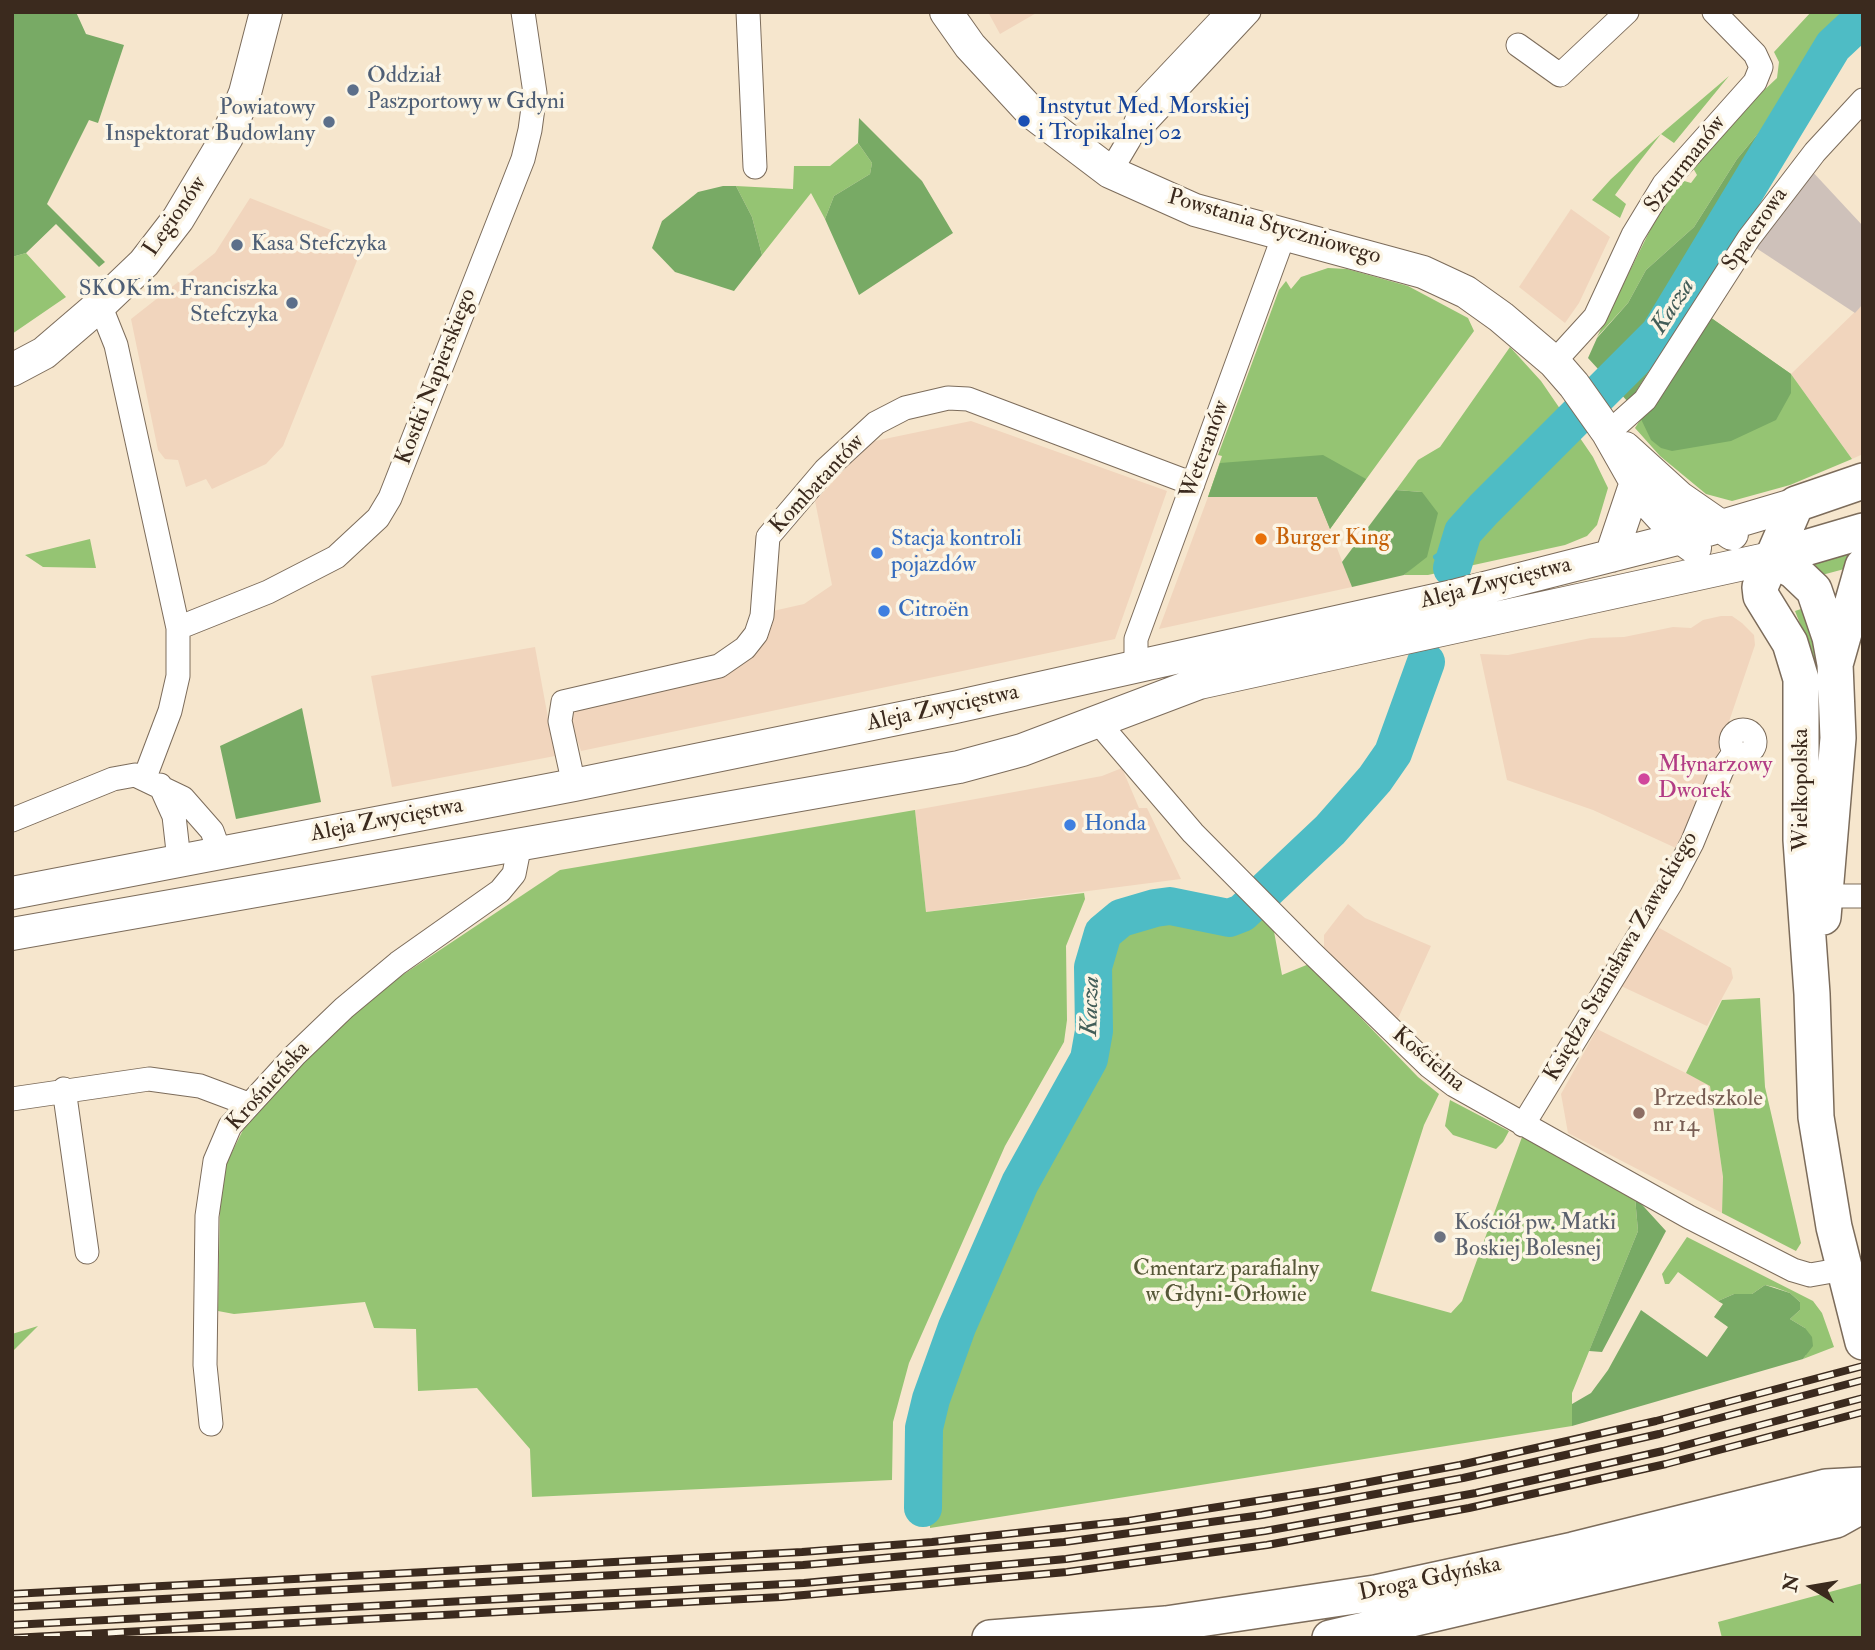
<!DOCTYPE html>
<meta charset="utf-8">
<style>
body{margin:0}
#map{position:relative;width:1875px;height:1650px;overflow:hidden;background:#f6e6cd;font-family:"IM FELL Double Pica",serif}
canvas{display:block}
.frame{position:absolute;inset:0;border:14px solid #3b2a1e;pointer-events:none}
.north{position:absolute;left:1777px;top:1552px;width:70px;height:70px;-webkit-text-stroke:5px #fcf5e5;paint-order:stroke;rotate:281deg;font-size:19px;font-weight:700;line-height:28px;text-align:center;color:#3b2a1e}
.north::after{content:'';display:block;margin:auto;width:24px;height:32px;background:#3b2a1e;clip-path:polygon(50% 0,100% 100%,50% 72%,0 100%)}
</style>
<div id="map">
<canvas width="1875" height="1650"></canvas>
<div class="frame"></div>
<div class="north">N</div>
</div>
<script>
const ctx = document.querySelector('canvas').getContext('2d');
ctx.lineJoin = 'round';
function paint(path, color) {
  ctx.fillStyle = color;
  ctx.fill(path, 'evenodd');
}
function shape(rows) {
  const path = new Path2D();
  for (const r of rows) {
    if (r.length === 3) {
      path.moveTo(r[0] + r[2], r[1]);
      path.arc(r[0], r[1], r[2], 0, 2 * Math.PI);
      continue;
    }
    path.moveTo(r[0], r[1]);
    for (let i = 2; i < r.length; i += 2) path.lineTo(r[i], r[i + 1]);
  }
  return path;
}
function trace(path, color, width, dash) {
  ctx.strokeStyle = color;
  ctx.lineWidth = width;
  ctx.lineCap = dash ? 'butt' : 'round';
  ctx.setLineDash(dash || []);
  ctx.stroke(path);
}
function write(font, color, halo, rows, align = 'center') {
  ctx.font = font + ' "IM FELL Double Pica",serif';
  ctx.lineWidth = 7;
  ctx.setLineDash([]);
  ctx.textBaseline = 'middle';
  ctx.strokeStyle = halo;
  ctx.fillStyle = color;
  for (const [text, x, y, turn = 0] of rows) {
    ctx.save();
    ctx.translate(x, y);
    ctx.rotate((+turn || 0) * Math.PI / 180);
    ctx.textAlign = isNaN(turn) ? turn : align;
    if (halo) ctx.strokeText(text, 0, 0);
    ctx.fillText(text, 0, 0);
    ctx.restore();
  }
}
paint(shape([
 [988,12,1038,12,1000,34],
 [250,198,364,243,283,446,266,464,212,489,206,479,186,487,178,460,165,459,158,450,131,319,215,253],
 [1571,209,1610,237,1579,303,1565,323,1519,287],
 [1863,304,1863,454,1852,459,1791,374],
 [971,421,1167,491,1115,639,581,751,572,724,574,713,580,707,718,679,748,659,773,611,804,604,832,585,815,501,870,442],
 [1317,496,1352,587,1159,629,1208,497],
 [1721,616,1732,616,1742,623,1754,635,1755,645,1717,757,1678,849,1593,810,1507,780,1480,654,1508,655,1591,638,1624,637,1673,627,1691,628,1703,620],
 [535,647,555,756,392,787,371,676],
 [1122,768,1139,808,1147,808,1181,879,926,912,915,810,1102,776],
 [1348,904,1365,918,1431,946,1396,1023,1324,948,1324,935],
 [1654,925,1731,968,1733,978,1707,1026,1621,986],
 [1597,1029,1710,1085,1723,1177,1722,1213,1568,1133,1561,1094]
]), '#f1d5bd');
paint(shape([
 [1810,169,1863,226,1863,304,1855,313,1753,246]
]), '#cec1ba');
paint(shape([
 [1811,12,1851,12,1798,80,1786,114,1766,124,1737,159,1694,227,1646,270,1628,303,1597,337,1661,208,1681,180,1691,183,1697,175,1693,168,1740,113,1777,78,1779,62,1774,52],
 [1729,76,1674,143,1661,134,1636,166,1615,195,1626,204,1620,218,1592,200,1611,179,1661,134],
 [858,143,872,163,870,174,834,196,825,219,811,193,762,255,752,217,736,186,793,189,794,166,830,166],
 [26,253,66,297,12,334,12,257],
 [1328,268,1347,269,1408,286,1468,318,1474,331,1330,529,1317,497,1208,497,1222,456,1218,455,1279,290,1286,281,1291,289,1301,277],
 [1707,315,1791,374,1852,459,1790,485,1732,501,1706,494,1660,456,1635,428],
 [1510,347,1541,381,1593,457,1608,488,1597,525,1587,536,1565,545,1428,575,1404,575,1414,566,1422,492,1396,490,1418,460,1440,447],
 [90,539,96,568,43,567,25,555],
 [1856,549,1848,568,1822,575,1815,565,1816,562],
 [1807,607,1818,649,1821,722,1817,839,1815,674,1812,654,1795,611],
 [915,810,926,912,1084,893,1085,899,1066,946,1067,1020,1064,1042,1005,1146,909,1363,893,1422,892,1480,532,1497,530,1449,477,1388,418,1391,416,1329,374,1328,365,1302,234,1314,218,1311,220,1203,225,1166,246,1124,329,1034,380,990,560,870],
 [1255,909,1273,926,1282,975,1309,964,1418,1077,1439,1094,1424,1125,1371,1291,1451,1313,1462,1301,1522,1137,1635,1197,1638,1231,1572,1393,1572,1426,930,1528,928,1420,1031,1183,1093,1062,1101,1037,1106,937,1134,918,1171,910,1224,925,1240,923],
 [1760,998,1765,1087,1801,1243,1796,1251,1722,1213,1723,1177,1710,1086,1686,1073,1722,1000],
 [1450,1100,1509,1131,1503,1142,1496,1149,1453,1135,1445,1126],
 [1687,1237,1813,1301,1822,1313,1834,1347,1803,1359,1806,1355,1805,1328,1790,1319,1800,1310,1800,1302,1790,1293,1774,1287,1765,1285,1752,1294,1734,1294,1718,1301,1678,1272,1669,1284,1665,1284,1662,1274],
 [38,1326,12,1352,12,1334],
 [1863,1583,1863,1638,1722,1638,1718,1622]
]), '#95c473');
paint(shape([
 [12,12,76,12,86,34,124,45,98,123,89,120,47,204,105,262,99,267,56,224,26,253,12,257],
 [1786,114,1794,123,1787,146,1737,215,1685,313,1629,403,1588,358,1597,338,1628,303,1646,270,1694,227,1737,159,1766,124],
 [859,118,922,181,953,233,859,295,825,219,834,196,870,174,872,163,858,143],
 [723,186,736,186,752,217,762,255,734,291,675,272,652,248,662,221,698,192],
 [1707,315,1791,374,1791,393,1776,420,1731,441,1672,451,1661,448,1651,440,1641,419],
 [1323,455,1366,479,1330,529,1317,497,1208,497,1220,463],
 [1396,490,1422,492,1438,513,1427,557,1404,575,1352,587,1342,562],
 [302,708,321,802,236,819,220,746],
 [1635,1197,1666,1231,1602,1352,1589,1351,1638,1231],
 [1765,1285,1790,1293,1800,1302,1800,1310,1790,1319,1805,1328,1812,1337,1813,1346,1803,1359,1572,1426,1572,1404,1591,1393,1608,1370,1641,1310,1707,1357,1728,1327,1714,1317,1723,1304,1718,1301,1734,1294,1752,1294]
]), '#78aa65');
trace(shape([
 [1436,557,1460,543]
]), '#4ebcc5', 6);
trace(shape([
 [1452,568,1463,532,1484,509,1659,334,1833,46,1863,18],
 [923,1508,924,1428,931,1399,957,1327,1020,1183,1089,1059,1094,1031,1093,967,1103,933,1121,918,1155,908,1170,906,1229,918,1242,913,1330,830,1375,779,1393,753,1426,662]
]), '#4ebcc5', 38);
const street = shape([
 [748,12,755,167],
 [1518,45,1560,75,1627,12],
 [1137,132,1249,12],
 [1110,172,1129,140,1144,101,1228,12],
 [100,305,116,345,178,628,178,676,170,711,145,777],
 [1554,362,1595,317,1633,235,1664,184,1755,82,1761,67,1755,54,1714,12],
 [1608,433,1645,400,1749,238,1815,152,1863,100],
 [178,628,268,592,336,557,378,518,390,498,523,159,530,130,535,93,523,12],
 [1136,666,1136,639,1284,235],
 [1097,721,1193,833,1311,952,1429,1066,1454,1085,1689,1217,1793,1270,1810,1275,1844,1269],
 [1743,742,12],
 [160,785,174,816,179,860],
 [574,785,560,721,563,702,719,666,745,648,756,634,762,616,768,537,825,470,876,423,905,408,948,398,968,399,1193,484],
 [12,820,113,779,135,775,183,798,212,831,220,853],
 [1826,896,1863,896],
 [64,1089,87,1252],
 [12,1099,149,1079,200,1086,248,1104],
 [1523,1125,1671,883,1692,843,1722,770,1735,751],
 [211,1424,205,1365,207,1216,215,1161,230,1126,295,1055,344,1008,398,963,500,891,514,874,520,844]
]);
const secondary = shape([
 [946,12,970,46,1031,112,1110,172,1195,210,1423,272,1466,292,1501,317,1554,362,1574,385,1608,433,1646,500,1681,538,1695,548],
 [12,370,44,353,100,305,144,263,178,219,227,137,245,93,266,12],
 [1625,448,1680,498,1732,534],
 [1611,556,1635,485],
 [12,893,574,785,955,707,1457,595,1681,538,1796,504],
 [12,934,959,767,1022,750,1199,683,1771,558]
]);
const primary = shape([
 [1863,481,1796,504,1760,587,1761,596,1790,643,1801,679,1801,840,1812,994,1816,1117,1834,1227,1863,1342],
 [1771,558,1794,571,1814,590,1830,637,1835,664,1838,738,1823,917],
 [1771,558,1863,531],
 [1836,661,1863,566],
 [990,1638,1166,1624,1375,1593,1573,1550,1826,1487,1863,1485],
 [1330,1638,1819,1524,1836,1520,1863,1505]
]);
trace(street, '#7c6c5b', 25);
trace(secondary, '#7c6c5b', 34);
trace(primary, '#7c6c5b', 38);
trace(street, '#fff', 23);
trace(secondary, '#fff', 32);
trace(primary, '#fff', 35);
const rail = shape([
 [12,1594,802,1552,932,1542,1128,1521,1327,1490,1460,1465,1656,1421,1863,1366],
 [12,1607,803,1565,1064,1542,1262,1515,1463,1478,1659,1434,1863,1380],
 [12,1625,804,1583,1066,1559,1265,1531,1476,1493,1663,1451,1863,1398],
 [12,1638,781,1597,1067,1572,1267,1545,1469,1508,1666,1464,1863,1412]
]);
trace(rail, '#3b2a1e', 8);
trace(rail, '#fcf5e5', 5, [16]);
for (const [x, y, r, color] of [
 [353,90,7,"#5c6f8a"],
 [1024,121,7,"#1a4fb4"],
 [329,122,7,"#5c6f8a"],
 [237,245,7,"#5c6f8a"],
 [292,303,7,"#5c6f8a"],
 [1261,539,7,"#e8710a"],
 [877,553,7,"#3f7fe0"],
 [884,611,7,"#3f7fe0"],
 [1644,779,7,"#d1479c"],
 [1070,825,7,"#3f7fe0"],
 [1639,1113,7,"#8d6e63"],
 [1440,1237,7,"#6b7280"]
]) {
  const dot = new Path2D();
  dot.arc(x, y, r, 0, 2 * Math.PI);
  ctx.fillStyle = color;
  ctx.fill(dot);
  trace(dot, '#fcf5e5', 2.5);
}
write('23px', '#4e5e75', '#fcf5e5', [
 ["Oddział",367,77],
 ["Paszportowy w Gdyni",367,103],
 ["Powiatowy",315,109,"right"],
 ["Inspektorat Budowlany",315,135,"right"],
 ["Kasa Stefczyka",251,245],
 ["SKOK im. Franciszka",278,290,"right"],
 ["Stefczyka",278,316,"right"]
], 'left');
write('23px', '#164399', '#fcf5e5', [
 ["Instytut Med. Morskiej",1038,108],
 ["i Tropikalnej 02",1038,134]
], 'left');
write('23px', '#3b2a1e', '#fcf5e5', [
 ["Szturmanów",1686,165,-52],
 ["Legionów",176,217,-55],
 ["Powstania Styczniowego",1274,228,16],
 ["Spacerowa",1756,230,-55],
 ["Kostki Napierskiego",437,377,-69],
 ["Weteranów",1206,450,-70],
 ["Kombatantów",818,485,-47],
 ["Aleja Zwycięstwa",1496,584,-14],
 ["Aleja Zwycięstwa",943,709,-12],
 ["Wielkopolska",1802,790,-90],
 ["Aleja Zwycięstwa",387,821,-11],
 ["Księdza Stanisława Zawackiego",1622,957,-60],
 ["Kościelna",1428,1060,40],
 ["Krośnieńska",269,1087,-48],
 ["Droga Gdyńska",1430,1580,-12]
]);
write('23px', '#c56008', '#fcf5e5', [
 ["Burger King",1275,539]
], 'left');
write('23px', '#366cbe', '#fcf5e5', [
 ["Stacja kontroli",891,540],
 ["pojazdów",891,566],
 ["Citroën",898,611],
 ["Honda",1084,825]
], 'left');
write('23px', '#b23c85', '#fcf5e5', [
 ["Młynarzowy",1658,766],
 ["Dworek",1658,792]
], 'left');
write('23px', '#785e54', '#fcf5e5', [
 ["Przedszkole",1653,1100],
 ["nr 14",1653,1126]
], 'left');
write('23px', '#5b616d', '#fcf5e5', [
 ["Kościół pw. Matki",1454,1224],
 ["Boskiej Bolesnej",1454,1250]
], 'left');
write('23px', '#565838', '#fcf5e5', [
 ["Cmentarz parafialny",1226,1270],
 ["w Gdyni-Orłowie",1226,1296]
]);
write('italic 24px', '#425d58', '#fcf5e5', [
 ["Kacza",1674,307,-57],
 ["Kacza",1092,1006,-88]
]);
</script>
